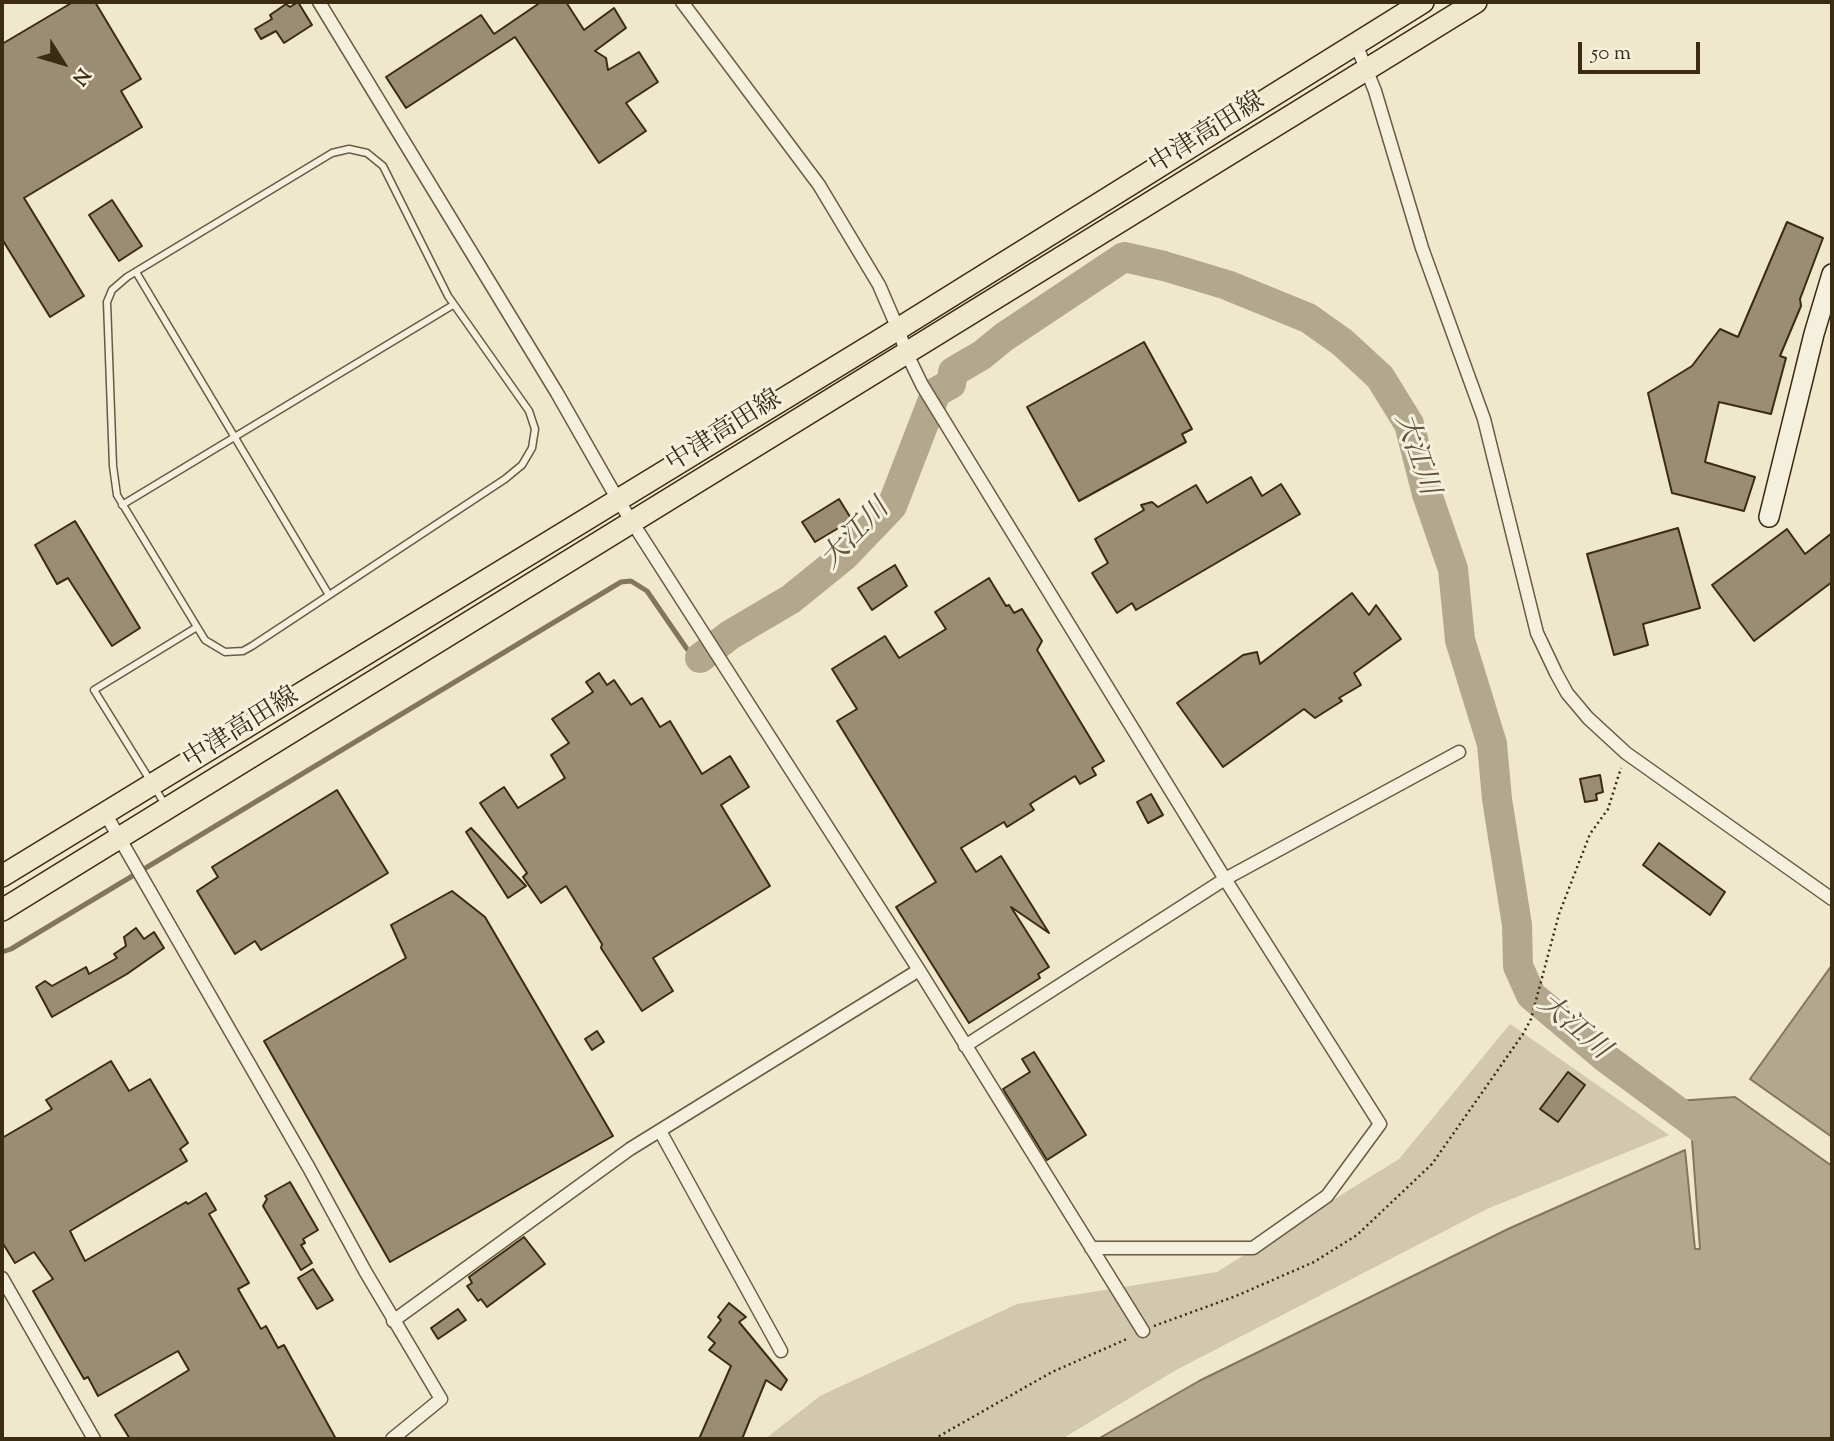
<!DOCTYPE html>
<meta charset="utf-8">
<style>
body{margin:0}
#map{position:relative;width:1834px;height:1441px;overflow:hidden;background:#f0e8cd;font-family:"Sorts Mill Goudy",serif}
canvas{display:block}
.frame{position:absolute;inset:0;border:4px solid #3c2b13;pointer-events:none}
.north{position:absolute;left:28px;top:28px;width:70px;height:70px;-webkit-text-stroke:5px #f5f0de;paint-order:stroke;rotate:127deg;font-size:19px;font-weight:700;line-height:28px;text-align:center;color:#3c2b13}
.north::after{content:'';display:block;margin:auto;width:24px;height:32px;background:#3c2b13;clip-path:polygon(50% 0,100% 100%,50% 72%,0 100%)}
.scale{position:absolute;left:1578px;top:42px;width:122px;height:32px;box-sizing:border-box;border:4px solid #3c2b13;border-top:0;padding-left:9px;font-size:21px;line-height:24px;white-space:nowrap;color:#3c2b13;-webkit-text-stroke:5px #f5f0de;paint-order:stroke}
</style>
<div id="map">
<canvas width="1834" height="1441"></canvas>
<div class="frame"></div>
<div class="north">N</div>
<div class="scale">50 m</div>
</div>
<script>
const ctx = document.querySelector('canvas').getContext('2d');
ctx.lineJoin = 'round';
function paint(path, color) {
  ctx.fillStyle = color;
  ctx.fill(path, 'evenodd');
}
function shape(rows) {
  const path = new Path2D();
  for (const r of rows) {
    path.moveTo(r[0], r[1]);
    for (let i = 2; i < r.length; i += 2) path.lineTo(r[i], r[i + 1]);
  }
  return path;
}
function trace(path, color, width, dash) {
  ctx.strokeStyle = color;
  ctx.lineWidth = width;
  ctx.lineCap = dash ? 'butt' : 'round';
  ctx.setLineDash(dash || []);
  ctx.stroke(path);
}
function write(font, color, halo, rows, align = 'center') {
  ctx.font = font + ' "Sorts Mill Goudy","Noto Serif JP",serif';
  ctx.lineWidth = 6;
  ctx.setLineDash([]);
  ctx.textBaseline = 'middle';
  ctx.strokeStyle = halo;
  ctx.fillStyle = color;
  for (const [text, x, y, turn = 0] of rows) {
    ctx.save();
    ctx.translate(x, y);
    ctx.rotate((+turn || 0) * Math.PI / 180);
    ctx.textAlign = isNaN(turn) ? turn : align;
    if (halo) ctx.strokeText(text, 0, 0);
    ctx.fillText(text, 0, 0);
    ctx.restore();
  }
}
paint(shape([
 [1510,1024,1669,1135,1487,1209,1176,1370,1062,1439,765,1439,820,1396,1017,1304,1217,1272,1399,1159]
]), '#d1c8ad');
const water = shape([
 [1832,965,1832,1137,1750,1079,1832,965],
 [1735,1097,1832,1166,1832,1439,1098,1439,1199,1381,1338,1313,1508,1229,1685,1150,1695,1249,1700,1249,1692,1139,1664,1117,1676,1101,1735,1097]
]);
paint(water, '#b3a88e');
trace(water, '#83765d', 2);
trace(shape([
 [2,952,11,949,621,582,631,581,647,591,687,649,694,656,700,658]
]), '#83765d', 5);
trace(shape([
 [700,658,730,635,791,599,844,556,892,506,936,392,951,384,953,372,982,355,1004,337,1124,257,1164,266,1227,285,1308,318,1342,342,1380,377,1409,424,1427,494,1453,569,1460,640,1492,744,1497,799,1517,925,1518,966,1531,995,1607,1059,1703,1130]
]), '#b3a88e', 30);
const building = shape([
 [73,2,95,2,141,79,121,91,142,127,24,198,84,296,50,317,2,239,2,44,73,2],
 [298,2,312,25,284,43,276,31,261,39,255,29,272,19,270,15,286,4,290,7,298,2],
 [541,2,566,2,584,30,614,8,626,28,595,51,606,58,608,70,639,52,658,82,626,103,646,131,599,163,515,37,406,108,386,77,481,15,494,34,541,2],
 [112,200,142,246,119,261,89,215,112,200],
 [1787,222,1823,238,1800,299,1801,306,1780,356,1786,358,1771,414,1719,402,1705,462,1755,477,1744,511,1672,493,1648,393,1692,366,1720,329,1738,337,1787,222],
 [1144,342,1192,429,1182,434,1186,442,1079,501,1027,407,1144,342],
 [1251,477,1262,496,1281,484,1300,514,1136,610,1132,603,1117,613,1092,573,1108,563,1095,539,1144,510,1141,505,1152,502,1158,507,1196,485,1207,503,1251,477],
 [839,499,852,520,815,542,802,522,839,499],
 [75,521,140,628,112,646,68,578,57,584,35,545,75,521],
 [1678,528,1700,608,1643,624,1648,645,1614,655,1587,554,1678,528],
 [1787,529,1805,554,1832,533,1832,582,1754,641,1712,585,1787,529],
 [895,565,907,586,872,610,858,588,895,565],
 [989,578,1006,606,1009,605,1014,613,1022,609,1042,641,1037,650,1104,761,1092,768,1096,775,1080,784,1075,776,1030,804,1034,810,1007,827,1004,822,961,848,976,872,1001,856,1049,933,1011,907,1049,967,1038,974,1040,978,969,1023,896,907,936,882,837,721,857,709,832,669,885,636,899,658,946,629,935,612,989,578],
 [1352,593,1369,615,1376,605,1401,639,1354,673,1361,685,1339,698,1342,701,1315,718,1304,709,1223,767,1177,703,1243,655,1257,652,1260,664,1352,593],
 [599,673,607,685,614,680,631,705,642,698,660,727,670,721,702,774,730,756,749,787,721,805,770,886,653,958,673,991,642,1011,601,948,602,944,566,886,541,903,523,877,527,873,480,803,504,787,518,808,565,778,551,755,569,743,552,719,593,692,586,682,599,673],
 [1600,775,1603,792,1596,794,1597,800,1585,802,1580,779,1600,775],
 [337,790,388,873,261,950,255,941,235,954,197,891,218,877,212,867,337,790],
 [1151,794,1163,815,1148,823,1137,802,1151,794],
 [471,828,526,886,508,898,466,832,471,828],
 [1659,843,1725,892,1710,915,1643,865,1659,843],
 [452,891,485,917,613,1136,390,1262,264,1041,406,958,391,925,452,891],
 [136,928,144,939,154,932,164,948,127,974,52,1017,36,987,45,981,52,986,86,967,89,974,117,958,114,954,126,946,124,937,136,928],
 [597,1031,604,1042,592,1050,585,1039,597,1031],
 [1034,1052,1086,1135,1047,1160,1003,1089,1030,1072,1022,1059,1034,1052],
 [111,1061,129,1091,150,1079,188,1143,180,1149,187,1161,70,1231,85,1261,186,1202,188,1204,206,1193,216,1210,209,1214,249,1283,238,1289,261,1329,266,1326,278,1348,284,1345,336,1439,130,1439,115,1415,189,1370,178,1351,98,1396,88,1377,84,1379,33,1291,53,1279,34,1252,15,1263,2,1242,2,1138,52,1109,46,1100,111,1061],
 [1568,1072,1585,1085,1558,1122,1540,1109,1568,1072],
 [290,1182,318,1230,303,1239,305,1243,301,1245,312,1263,301,1270,263,1206,267,1199,265,1196,290,1182],
 [524,1237,545,1264,487,1307,481,1299,478,1301,467,1286,472,1283,469,1277,524,1237],
 [313,1269,333,1300,317,1309,298,1278,313,1269],
 [729,1303,746,1317,739,1322,787,1380,781,1390,766,1380,742,1439,699,1439,731,1366,709,1350,715,1343,708,1337,721,1320,718,1317,729,1303],
 [458,1309,466,1320,438,1339,431,1328,458,1309]
]);
paint(building, '#9a8d74');
trace(building, '#3c2b13', 2);
const lane = shape([
 [349,149,367,153,383,166,448,296,529,411,535,429,532,448,522,465,505,479,252,646,243,651,225,652,205,640,117,495,113,466,107,302,112,290,127,277,332,153,349,149],
 [136,272,329,595],
 [122,505,453,305],
 [166,806,94,690,197,627]
]);
const street = shape([
 [319,2,557,393,618,500,919,970,1143,1331],
 [682,2,819,185,879,285,898,329,907,354,922,385,1225,879,1380,1124,1327,1196,1253,1248,1091,1248],
 [1356,44,1375,91,1422,248,1484,419,1537,633,1556,673,1567,693,1588,718,1626,753,1832,899],
 [105,813,309,1168,365,1271,441,1399,392,1439],
 [965,1046,1225,879,1459,752],
 [660,1131,781,1351],
 [2,1278,94,1439],
 [393,1321,630,1149,919,970]
]);
const secondary = shape([
 [1769,517,1814,334,1832,274]
]);
const primary = shape([
 [2,876,898,329,1423,2],
 [2,910,1476,2]
]);
trace(lane, '#695a42', 9);
trace(street, '#695a42', 15);
trace(secondary, '#3c2b13', 22);
trace(primary, '#3c2b13', 24);
trace(shape([
 [1154,1326,1236,1296,1314,1262,1357,1235,1432,1164,1523,1034,1531,1019,1559,914,1590,834,1608,809,1621,768],
 [934,1439,1052,1372,1129,1338]
]), '#3c2b13', 2.5, [2, 3.5]);
trace(lane, '#f5f0de', 6);
trace(street, '#f5f0de', 12);
trace(secondary, '#f5f0de', 19);
trace(primary, '#f0e8cd', 21);
write('26px', '#3c2b13', '#f5f0de', [
 ["中津高田線",1208,135,-32],
 ["中津高田線",725,433,-32],
 ["中津高田線",242,730,-32]
]);
write('italic 28px', '#605038', '#f5f0de', [
 ["大江川",1414,455,71],
 ["大江川",857,536,-46],
 ["大江川",1572,1029,40]
]);
</script>
